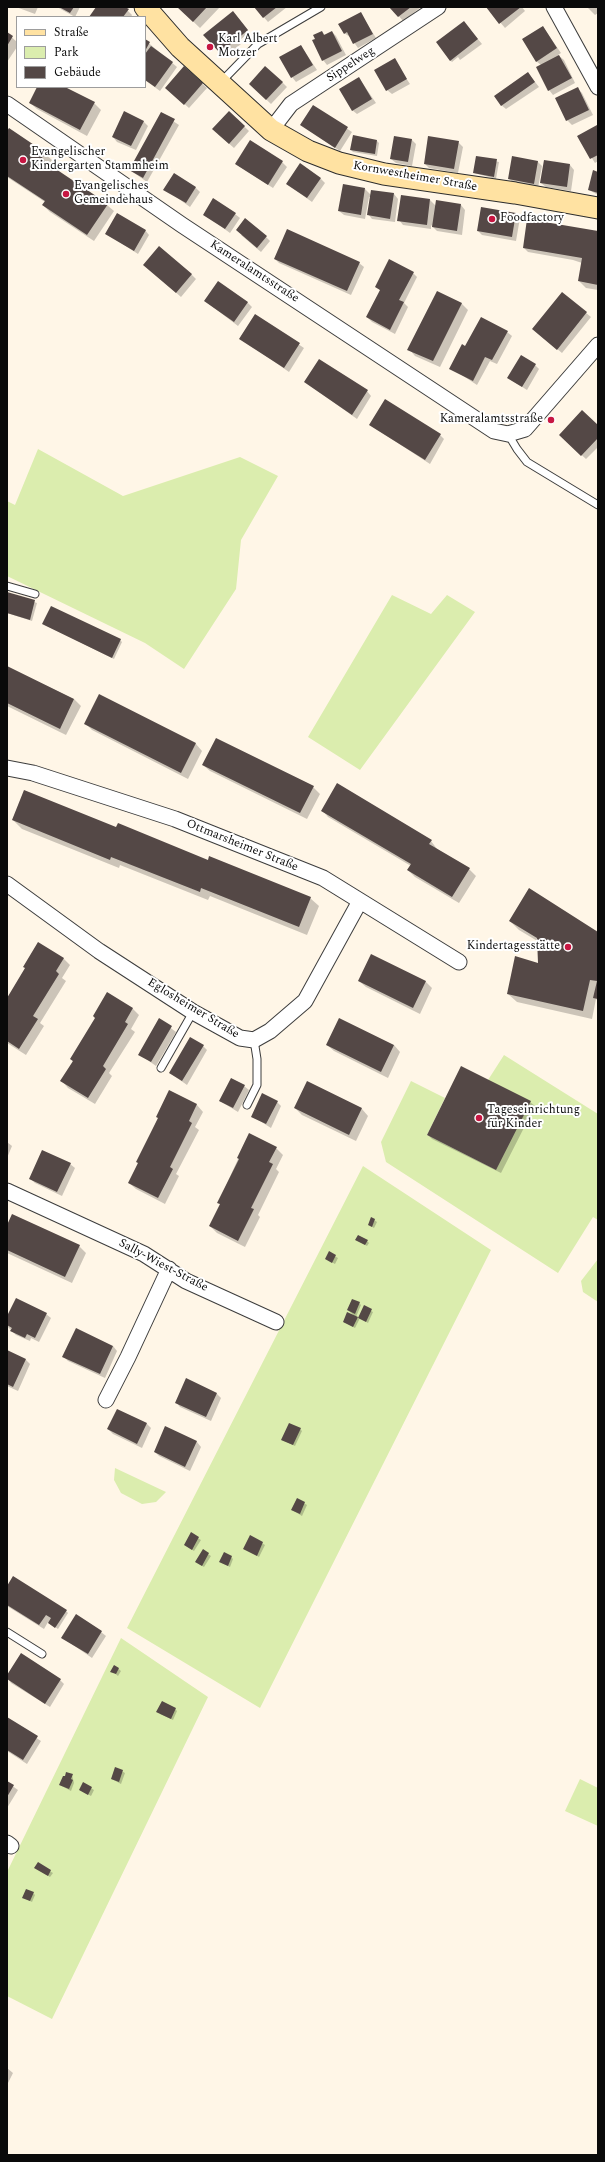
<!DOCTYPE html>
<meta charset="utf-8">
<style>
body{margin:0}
#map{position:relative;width:605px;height:2162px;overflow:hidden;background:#fff6e7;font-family:Spectral,serif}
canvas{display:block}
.frame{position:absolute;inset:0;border:8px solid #0a0a0a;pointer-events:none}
.legend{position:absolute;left:16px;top:16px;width:130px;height:72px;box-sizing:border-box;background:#fff;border:1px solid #9d9d9d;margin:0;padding:5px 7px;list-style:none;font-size:12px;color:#0a0a0a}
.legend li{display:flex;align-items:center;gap:8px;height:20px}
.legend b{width:20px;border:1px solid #9d9d9d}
</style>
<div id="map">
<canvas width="605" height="2162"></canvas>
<div class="frame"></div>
<ul class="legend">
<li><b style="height:5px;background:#ffe2a2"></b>Straße</li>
<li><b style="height:11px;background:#dbedae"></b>Park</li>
<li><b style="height:11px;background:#544846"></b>Gebäude</li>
</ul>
</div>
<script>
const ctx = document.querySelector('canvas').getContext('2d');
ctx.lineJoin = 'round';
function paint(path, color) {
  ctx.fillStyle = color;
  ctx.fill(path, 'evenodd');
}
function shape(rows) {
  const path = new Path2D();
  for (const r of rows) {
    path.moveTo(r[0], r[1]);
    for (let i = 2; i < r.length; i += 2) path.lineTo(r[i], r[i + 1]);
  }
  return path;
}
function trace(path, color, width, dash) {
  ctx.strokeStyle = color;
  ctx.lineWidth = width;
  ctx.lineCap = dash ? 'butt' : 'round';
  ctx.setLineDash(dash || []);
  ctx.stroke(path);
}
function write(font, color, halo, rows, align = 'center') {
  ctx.font = font + ' Spectral,serif';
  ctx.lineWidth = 4;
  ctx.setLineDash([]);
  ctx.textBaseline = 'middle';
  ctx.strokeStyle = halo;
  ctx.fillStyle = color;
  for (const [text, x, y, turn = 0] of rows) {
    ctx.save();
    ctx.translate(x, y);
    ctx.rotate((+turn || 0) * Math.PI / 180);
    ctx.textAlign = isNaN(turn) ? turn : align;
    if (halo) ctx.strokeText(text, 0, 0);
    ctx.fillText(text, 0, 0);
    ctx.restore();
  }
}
paint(shape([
 [38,449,123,496,240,457,278,476,241,540,236,589,184,669,145,643,7,576,7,501,15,505],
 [392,595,431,614,447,595,475,612,360,770,308,737],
 [504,1055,598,1114,598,1220,593,1217,558,1273,386,1162,381,1142,411,1081,445,1098,427,1135,496,1170,488,1080],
 [363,1166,491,1250,260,1708,127,1628],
 [598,1259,598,1302,583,1292,581,1281],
 [115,1468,166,1492,156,1502,142,1504,121,1493,114,1480],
 [121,1638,208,1697,52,2019,7,1996,7,1872],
 [580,1779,598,1788,598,1826,565,1811]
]), '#dbedae');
paint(shape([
 [16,7,38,7,35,14],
 [57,7,80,7,75,17],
 [97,7,124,7,132,15,131,17,90,17],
 [178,7,220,7,200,28],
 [255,7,287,7,268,22],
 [391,7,421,7,403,21],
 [487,7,522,7,525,11,505,28],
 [587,7,598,7,598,13,595,15],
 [235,14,249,32,239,41,241,44,225,57,204,35],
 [361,14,376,38,358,48,350,37,344,33],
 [468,27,482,44,460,60,458,57,452,62,450,60],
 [543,27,561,53,558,55,564,60,575,83,553,95,549,90,541,65,536,61],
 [322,32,325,35,332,32,336,36,346,55,327,65,323,60,316,39],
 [7,33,17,42,17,47,7,62],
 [145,40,177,67,160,91,145,80],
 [301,46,317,70,296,82,292,77],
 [394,60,410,84,392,94,387,90],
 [184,67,207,88,189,108,171,92],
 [528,73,539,87,506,109,501,105],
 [359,78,376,103,357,114,352,110],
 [282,82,287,87,271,104,254,88],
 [38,87,63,87,94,103,101,110,87,136,37,109,30,103],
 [578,89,582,93,593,115,572,125,567,120],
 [313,106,352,132,340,151,301,125],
 [229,112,249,131,234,148,218,134],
 [161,113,179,125,147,182,130,170],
 [143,121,148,126,136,150,117,142,113,137],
 [597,126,598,161,595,163,578,136],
 [7,133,45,154,52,160,48,165,107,205,114,211,94,241,50,212,43,205,45,202,7,177],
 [353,137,377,141,379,143,377,156,353,152,351,150],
 [411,139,416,144,412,166,396,163,391,159],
 [458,142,463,147,458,173,429,168,425,164],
 [477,157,499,162,496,179,474,173],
 [537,161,542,166,538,188,514,183,509,179],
 [545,161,570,165,574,170,571,191,546,187,541,183],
 [282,162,287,167,273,188,236,164],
 [598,173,598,195,589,190],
 [321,179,325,183,312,202,287,184],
 [195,187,200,192,190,207,165,189],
 [365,189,371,195,372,191,394,194,398,199,395,222,372,219,368,214,371,197,369,197,365,219,344,215,339,211],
 [402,196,430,200,436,206,461,205,465,210,462,235,437,231,431,225,431,229,403,225,399,220],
 [204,214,235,214,240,218,230,233],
 [515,214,520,218,516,241,482,235,478,231],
 [145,230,149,235,138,254,107,234],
 [598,232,598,290,586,288,579,281,582,263,573,260,528,252,524,248],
 [241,235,266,237,270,241,261,252],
 [275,259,359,263,364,267,351,295,279,263],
 [149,269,191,274,196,279,181,297],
 [413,273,417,277,404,303,408,307,395,334,372,322,367,317,381,291,377,287],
 [562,293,591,317,562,353,533,329],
 [205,301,247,302,252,307,238,326],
 [461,303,468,310,440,367,415,356,409,349],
 [255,315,304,348,289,372,240,338],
 [507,332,512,336,497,364,490,361,477,385,451,368,466,348],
 [535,365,539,369,527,390,508,378],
 [305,382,367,391,371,396,357,419],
 [370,425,440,435,444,439,430,464],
 [598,427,598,447,586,459,565,440],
 [7,593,37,603,32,621,7,613],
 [43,624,120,640,122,642,114,659],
 [7,667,74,699,81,706,66,735,7,706],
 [99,696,196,744,202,751,188,779,92,730,85,723],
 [203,765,313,787,320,794,307,819,210,771],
 [322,810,431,841,437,849,469,869,476,876,459,903,415,877,408,870,411,866,328,817],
 [13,820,117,829,310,898,319,906,307,935,210,896,208,900,120,865,119,868,22,829],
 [510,921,598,933,598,1001,596,999,592,1019,517,1002,508,994,540,964,539,942,519,930],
 [63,958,70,965,62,978,66,981,40,1023,44,1026,26,1055,7,1043,7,1000],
 [359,981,425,981,432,988,420,1014,366,987],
 [108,993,133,1009,139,1015,131,1029,135,1032,109,1073,112,1076,95,1104,68,1088,62,1081,73,1062,71,1059,96,1018],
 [160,1020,176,1032,156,1066,139,1054],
 [327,1045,394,1045,400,1052,388,1078,334,1051],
 [203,1046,207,1050,187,1085,170,1073],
 [308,1082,362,1109,368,1116,356,1141,302,1115,295,1108],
 [244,1086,249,1090,238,1112,220,1101],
 [170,1091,197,1105,203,1112,195,1127,199,1130,176,1174,179,1176,165,1204,136,1189,129,1183],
 [277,1102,281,1106,271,1128,252,1116],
 [530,1102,535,1106,501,1173,432,1139,428,1135],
 [249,1135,276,1148,283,1155,276,1169,279,1172,258,1215,260,1217,245,1247,217,1233,210,1226,221,1205,218,1203],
 [7,1142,12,1146,7,1158],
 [70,1164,75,1168,62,1196,35,1183,30,1178],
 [371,1218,377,1222,374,1228,369,1225],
 [7,1227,79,1246,86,1253,72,1283,7,1253],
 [358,1241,367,1241,369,1243,367,1246],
 [329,1253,338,1258,335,1264,326,1259],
 [359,1303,361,1305,356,1317,359,1319,364,1307,373,1312,368,1323,360,1318,355,1328,344,1322,353,1315,348,1310],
 [46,1314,51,1318,39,1342,31,1338,30,1341,16,1335,7,1326,7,1318],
 [113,1346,117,1351,105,1378,68,1361,64,1357],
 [7,1351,26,1360,30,1364,18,1391,7,1386],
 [217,1394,221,1398,211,1421,180,1407,176,1402],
 [117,1410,147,1424,151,1428,142,1448,113,1434,108,1429],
 [166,1427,197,1442,201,1447,190,1471,159,1456,155,1452],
 [300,1429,302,1431,295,1446,282,1440],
 [297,1499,307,1505,302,1516,292,1510],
 [191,1534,201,1540,194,1551,185,1545],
 [251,1537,265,1545,259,1557,247,1550],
 [203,1551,211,1556,204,1567,199,1564],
 [231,1557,233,1559,230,1567,220,1562],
 [7,1588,66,1611,68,1613,58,1629,48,1622,44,1629,7,1606],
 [101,1632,106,1636,92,1658,63,1638],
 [115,1666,121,1671,118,1676,112,1671],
 [7,1677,60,1680,64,1684,50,1707,11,1683],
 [175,1709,177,1711,173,1720,160,1714],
 [7,1719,41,1741,27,1764,7,1751],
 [116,1768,125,1773,121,1784,112,1779],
 [72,1775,74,1783,71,1791,60,1785],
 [7,1782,18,1790,7,1808],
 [83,1783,94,1790,91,1796,80,1790],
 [38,1864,53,1873,50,1877,35,1868],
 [33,1893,35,1895,32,1902,24,1898],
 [7,2068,13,2073,7,2085]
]), '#0003');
paint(shape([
 [59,7,74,7,70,13],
 [96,7,125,7,129,9,123,17,89,17],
 [177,7,207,7,193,22],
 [254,7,277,7,263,18],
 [389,7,411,7,398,17],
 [486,7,521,7,499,24],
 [233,11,248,30,220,53,203,35],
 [361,12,373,34,353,44,347,32,344,34,338,24],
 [464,21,478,39,450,61,436,42],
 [543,26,557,48,536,62,522,39],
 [322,31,324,35,332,31,342,51,322,61,312,40,315,39,313,35],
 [7,32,13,36,7,46],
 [145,39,150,42,145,51],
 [301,45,313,65,291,78,279,57],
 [151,46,173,62,155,87,145,80,145,54],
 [559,55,572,78,548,91,536,67],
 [395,58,407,79,386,91,374,70],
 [184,66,203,83,184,105,165,88],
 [265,66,283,82,266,100,249,84],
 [528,72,535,82,501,106,494,96],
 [359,77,372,99,352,111,339,89],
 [37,87,65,87,95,102,80,130,29,103],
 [578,87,589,110,566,121,555,98],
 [313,105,348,127,335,148,300,125],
 [124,111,144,121,131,146,112,137],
 [229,111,245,126,229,144,212,129],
 [161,112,175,119,143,178,129,170],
 [597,125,598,155,590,159,577,136],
 [9,128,46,153,41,159,108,204,87,235,42,205,45,201,7,176,7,131],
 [353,135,377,140,375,154,350,150],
 [394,136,412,139,408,162,390,159],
 [428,136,459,141,454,169,424,164],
 [250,140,283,161,268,185,235,164],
 [476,156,497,159,494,177,473,173],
 [512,156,538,161,534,184,508,179],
 [544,160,570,164,567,187,540,183],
 [300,163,321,178,307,198,286,184],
 [593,170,598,172,598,193,588,190],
 [174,173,196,187,186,203,163,190],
 [343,184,365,188,361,215,338,211],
 [371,190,394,193,390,219,367,215],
 [401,195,430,199,427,225,397,221],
 [213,198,236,213,225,229,203,215],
 [436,200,461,204,457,231,432,227],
 [481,207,516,213,512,237,477,231],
 [117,213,146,230,134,251,105,234],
 [245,218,267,236,257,248,236,230],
 [527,219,598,231,598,285,578,281,582,258,523,248],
 [287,229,360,262,347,291,274,259],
 [159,246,192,274,176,293,143,265],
 [389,259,414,272,399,300,404,302,390,330,366,317,380,290,375,287],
 [218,281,248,302,234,322,204,301],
 [437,291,462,303,433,361,407,350],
 [562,292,587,312,557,350,532,329],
 [255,314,300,343,284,368,239,339],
 [481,317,508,331,492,360,485,357,473,381,449,369,462,344,465,346],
 [521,355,536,364,522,387,507,378],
 [319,359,368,390,352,415,304,382],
 [385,399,441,434,425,460,369,425],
 [582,410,598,425,598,438,581,456,559,435],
 [7,592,35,600,30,620,7,613],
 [51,606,121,639,112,658,42,624],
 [7,666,74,699,60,729,7,703],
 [99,694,196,743,181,773,84,724],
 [216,738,314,786,300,813,202,765],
 [337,783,432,840,429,844,470,868,452,897,407,870,411,864,321,811],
 [24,790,116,827,118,823,208,860,209,856,311,897,299,927,201,888,200,892,111,857,110,860,12,820],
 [529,888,598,932,598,999,593,998,597,981,590,980,583,1011,507,994,515,956,538,963,537,938,509,921],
 [38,942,64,958,56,971,59,974,33,1016,38,1019,19,1049,7,1041,7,998,25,968,23,967],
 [371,954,426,981,413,1008,358,981],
 [107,992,133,1008,125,1022,128,1024,103,1066,106,1069,88,1098,60,1081,73,1061,70,1059,95,1018,93,1016],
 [159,1018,172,1026,151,1062,138,1055],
 [339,1018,394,1045,381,1072,326,1045],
 [190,1037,204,1045,182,1081,169,1073],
 [461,1066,531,1101,496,1170,427,1135],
 [231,1078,245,1085,233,1108,219,1101],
 [307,1081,362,1108,349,1135,294,1108],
 [169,1090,197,1104,189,1121,192,1123,170,1167,173,1169,158,1198,128,1183,138,1163,136,1162,158,1118,156,1117],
 [262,1093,278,1101,266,1124,251,1117],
 [249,1133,277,1147,269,1162,273,1164,251,1208,254,1209,238,1241,209,1226,220,1204,217,1203,239,1159,237,1158],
 [42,1150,71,1163,57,1192,29,1179],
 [12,1214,80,1245,65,1277,7,1250,7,1225],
 [371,1217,375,1219,372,1227,368,1225],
 [358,1235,368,1240,365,1245,355,1240],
 [329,1251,336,1255,332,1263,325,1259],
 [16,1298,47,1313,35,1338,27,1334,25,1338,10,1331,12,1328,7,1325,7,1316],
 [352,1299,360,1302,355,1314,347,1310],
 [364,1305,372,1309,366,1322,358,1318],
 [347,1312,358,1317,353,1327,343,1322],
 [76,1328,113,1346,100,1374,62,1357],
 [7,1350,26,1359,13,1387,7,1384],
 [186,1378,217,1393,206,1417,175,1403],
 [117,1409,147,1423,137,1444,107,1429],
 [289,1423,301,1428,293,1445,281,1440],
 [165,1426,197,1441,185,1467,154,1452],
 [297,1498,305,1502,300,1514,291,1510],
 [191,1532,199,1537,192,1550,184,1545],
 [250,1535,263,1542,257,1556,243,1549],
 [203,1549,209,1553,202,1566,195,1562],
 [224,1552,232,1556,228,1566,219,1562],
 [13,1576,67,1610,55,1628,48,1623,51,1618,46,1615,39,1625,7,1605,7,1586],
 [76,1614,102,1631,88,1654,61,1638],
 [21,1653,61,1679,45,1704,7,1679,7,1675],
 [114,1665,119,1668,116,1674,110,1672],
 [162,1701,176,1708,171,1719,156,1712],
 [7,1717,38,1736,23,1760,7,1750],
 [115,1767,123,1770,119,1782,111,1779],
 [66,1772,73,1774,71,1779,73,1780,69,1789,59,1785,63,1776,65,1776],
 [7,1781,14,1785,7,1797],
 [83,1782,92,1787,88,1795,79,1790],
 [38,1862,51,1870,48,1876,34,1868],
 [26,1889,34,1892,30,1901,22,1898]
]), '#544846');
const lane = shape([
 [221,82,258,44,321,7],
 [508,434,517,449,527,462,598,505],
 [7,586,35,594],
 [161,1068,193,1012],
 [247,1105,257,1085,257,1059,254,1040],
 [7,1632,42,1654]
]);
const street = shape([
 [554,7,598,87],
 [7,104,182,225,494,431,508,434,525,429,598,345],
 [271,130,291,104,438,7],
 [7,768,33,773,175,819,323,878,459,962],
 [7,884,99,951,193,1012,240,1038,254,1040,270,1031,305,1001,360,901],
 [7,1191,144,1254,186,1281,276,1322],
 [106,1400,128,1357,169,1269],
 [7,1843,11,1846]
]);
const secondary = shape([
 [145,7,180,47,271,130,308,151,339,163,384,174,515,193,598,208]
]);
trace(lane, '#3d3d3d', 9);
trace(street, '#3d3d3d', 17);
trace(secondary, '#2c2c2c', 23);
trace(lane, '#fff', 7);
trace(street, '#fff', 15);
trace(secondary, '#ffe2a2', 21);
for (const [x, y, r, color] of [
 [210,47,4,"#c71642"],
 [23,160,4,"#c71642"],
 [66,194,4,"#c71642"],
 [492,219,4,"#c71642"],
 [551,420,4,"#c71642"],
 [568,947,4,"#c71642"],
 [479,1118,4,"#c71642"]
]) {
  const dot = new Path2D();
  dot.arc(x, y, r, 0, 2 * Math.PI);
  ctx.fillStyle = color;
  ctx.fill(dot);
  trace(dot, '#fff', 1.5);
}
write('12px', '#0a0a0a', '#fff', [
 ["Karl Albert",218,40],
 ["Motzer",218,54],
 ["Evangelischer",31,153],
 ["Kindergarten Stammheim",31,167],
 ["Evangelisches",74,187],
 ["Gemeindehaus",74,201],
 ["Foodfactory",500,219],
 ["Kameralamtsstraße",543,420,"right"],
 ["Kindertagesstätte",560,947,"right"],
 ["Tageseinrichtung",487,1111],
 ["für Kinder",487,1125]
], 'left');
write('12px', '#0a0a0a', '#fff', [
 ["Sippelweg",351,65,-33],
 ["Kornwestheimer Straße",415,177,10],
 ["Kameralamtsstraße",254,272,33],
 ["Ottmarsheimer Straße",242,846,22],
 ["Eglosheimer Straße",193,1009,31],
 ["Sally-Wiest-Straße",163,1266,28]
]);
</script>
